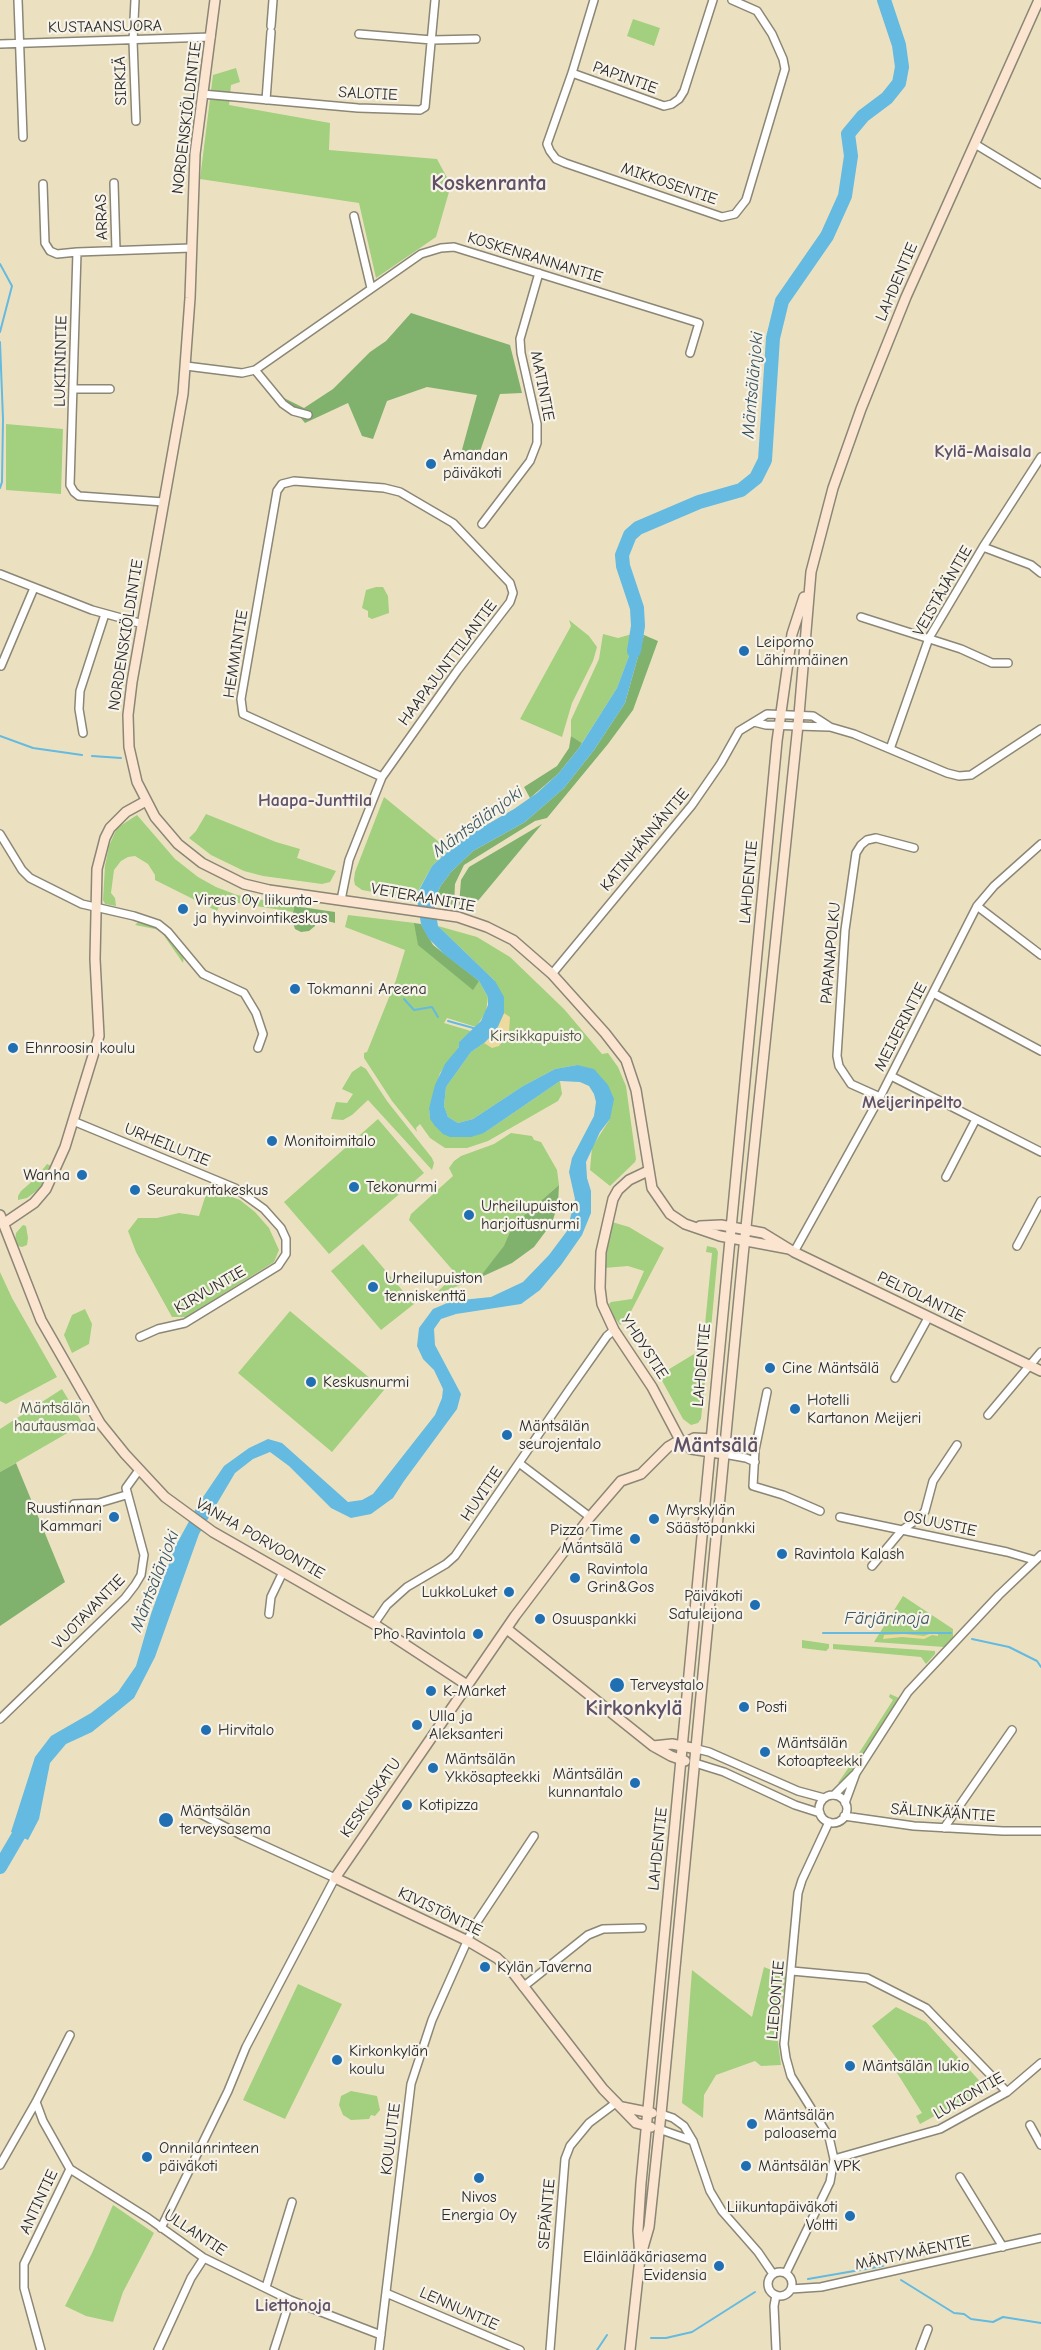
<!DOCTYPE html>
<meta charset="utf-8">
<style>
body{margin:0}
canvas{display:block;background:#ebe1c0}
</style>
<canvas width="1041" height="2350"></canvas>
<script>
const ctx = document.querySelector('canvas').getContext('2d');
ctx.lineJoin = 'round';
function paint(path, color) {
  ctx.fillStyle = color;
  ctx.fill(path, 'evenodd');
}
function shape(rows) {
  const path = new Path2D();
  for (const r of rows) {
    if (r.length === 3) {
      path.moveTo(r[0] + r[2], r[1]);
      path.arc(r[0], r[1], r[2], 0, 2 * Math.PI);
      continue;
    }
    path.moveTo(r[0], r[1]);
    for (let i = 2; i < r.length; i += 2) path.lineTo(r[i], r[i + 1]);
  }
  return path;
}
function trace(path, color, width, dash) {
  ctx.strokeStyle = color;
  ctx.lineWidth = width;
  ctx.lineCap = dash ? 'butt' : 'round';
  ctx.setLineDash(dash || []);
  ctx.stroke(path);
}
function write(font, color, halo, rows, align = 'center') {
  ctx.font = font + ' "Comic Neue",sans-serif';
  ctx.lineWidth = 4.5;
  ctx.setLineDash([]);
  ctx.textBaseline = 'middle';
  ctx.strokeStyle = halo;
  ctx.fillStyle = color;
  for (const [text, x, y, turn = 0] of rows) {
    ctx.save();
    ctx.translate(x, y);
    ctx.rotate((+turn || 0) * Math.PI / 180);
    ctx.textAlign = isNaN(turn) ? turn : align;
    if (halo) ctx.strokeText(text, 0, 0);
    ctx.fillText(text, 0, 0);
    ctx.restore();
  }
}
paint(shape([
 [633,19,660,28,654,46,627,36],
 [236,68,240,82,231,85,229,105,330,123,329,150,437,159,451,185,436,237,376,278,359,203,200,179,213,75],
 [6,424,63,429,61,494,6,490],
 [376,587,383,587,388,596,389,613,372,619,368,617,368,611,362,608,366,590],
 [569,620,589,636,597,647,593,661,572,703,562,737,520,719,571,626],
 [603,634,618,638,632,634,632,648,617,688,582,743,571,736,571,720,599,659],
 [384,797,449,850,432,866,418,891,417,900,362,890,355,885,354,880,355,872],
 [206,814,276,842,300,849,297,858,336,871,330,882,322,884,263,876,244,871,211,855,189,838,196,831],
 [137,815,175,859,198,877,216,887,237,895,294,906,293,912,232,902,231,905,219,907,217,911,155,880,155,875,148,864,135,856,128,857,121,861,114,870,111,893,115,898,116,906,105,904,103,900,105,866,109,846,117,828],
 [348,915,415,923,422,928,433,945,445,955,479,981,488,997,486,1012,476,1027,447,1018,444,1023,471,1031,459,1042,459,1047,440,1073,429,1108,430,1119,484,1133,560,1081,562,1094,558,1101,488,1141,467,1148,445,1148,430,1138,420,1124,416,1128,417,1132,392,1101,364,1058,364,1053,367,1052,396,980,405,950,345,927],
 [140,920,161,929,184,956,183,963,160,930,135,925],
 [438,926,477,937,510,957,564,1009,602,1054,608,1053,618,1067,626,1086,636,1159,635,1162,610,1186,590,1170,592,1147,610,1119,577,1065,555,1069,523,1086,473,1119,458,1123,448,1117,444,1106,446,1087,471,1052,484,1043,495,981],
 [361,1066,366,1069,387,1101,432,1158,434,1163,432,1170,368,1100,352,1115,343,1120,331,1119,336,1102,347,1103,353,1094,342,1089,352,1072],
 [378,1119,424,1173,329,1254,284,1202],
 [511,1133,532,1136,534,1140,541,1142,557,1170,559,1185,513,1225,505,1246,479,1278,434,1295,456,1274,409,1220,411,1214,453,1176,449,1168,454,1161,461,1156,494,1144],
 [47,1164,51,1166,48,1178,39,1189,27,1198,18,1200,18,1196,21,1191,36,1178],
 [208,1188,240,1200,255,1212,269,1228,279,1250,274,1262,186,1317,172,1317,136,1252,128,1231,138,1218,157,1218,179,1213,199,1216],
 [612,1222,629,1227,664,1248,626,1321,620,1325,614,1317,609,1304,611,1302,632,1299,644,1271,628,1266,604,1268],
 [23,1225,26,1226,28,1238,27,1245,22,1247,18,1246,15,1240,16,1233],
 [363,1244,414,1304,381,1330,331,1271],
 [707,1246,716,1248,718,1252,710,1340,703,1340,701,1338,704,1335,712,1253,706,1252],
 [0,1272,12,1298,57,1377,6,1404,0,1401],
 [85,1309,92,1324,89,1344,72,1353,64,1335,72,1315],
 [290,1311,384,1390,332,1452,238,1373],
 [699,1351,705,1354,707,1362,701,1419,698,1423,691,1425,683,1419,660,1377,666,1371],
 [62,1389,83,1424,0,1472,0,1429],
 [903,1596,953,1629,953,1637,944,1647,874,1642],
 [802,1640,829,1644,829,1648,826,1651,802,1648],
 [833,1644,922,1650,935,1651,935,1654,926,1664,921,1657,833,1649],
 [890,1694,899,1698,863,1754,859,1753,893,1700,889,1697],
 [848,1758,856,1762,856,1765,841,1784,838,1783,849,1767,845,1764],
 [764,1967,786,1976,777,2034,781,2065,761,2066,755,2061,716,2075,704,2095,703,2118,682,2103,692,1970,752,2017],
 [298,1984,342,2004,285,2119,243,2100],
 [896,2007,926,2022,986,2088,920,2124,916,2116,922,2113,894,2068,900,2063,872,2026],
 [351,2091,377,2096,380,2110,375,2116,371,2115,369,2119,351,2120,343,2115,339,2105,341,2096],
 [113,2205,154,2233,123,2292,113,2322,86,2316,65,2306,92,2253]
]), '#a2d07e');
paint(shape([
 [411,313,510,345,522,393,500,394,477,460,460,457,477,395,427,387,387,401,373,439,362,436,348,403,305,423,284,398,304,408,333,389,370,352,386,341],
 [644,635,658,641,633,710,608,744,547,818,535,821,464,865,455,884,454,905,434,902,440,887,451,872,473,851,525,822,564,788,594,750,625,703],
 [571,736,582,743,579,748,558,774,530,798,524,787,557,766,569,748],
 [542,824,472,908,459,905,461,880,469,867],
 [294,906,335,912,335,923,316,918,315,926,309,931,301,932,295,929,292,920],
 [414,923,421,924,433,945,479,981,473,990,418,945],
 [559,1185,558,1204,552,1223,534,1247,512,1263,479,1278,504,1246,513,1225],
 [16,1463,65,1582,0,1626,0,1472]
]), '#81b26d');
paint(shape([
 [504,1013,510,1017,509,1032,499,1046,492,1048,484,1043,496,1030],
 [932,1633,938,1633,938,1636,932,1635,924,1639,902,1637,883,1639,884,1635,904,1634,924,1636]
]), '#eeda9e');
paint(shape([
 [632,634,644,635,625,703,594,750,564,788,525,822,473,851,451,872,440,887,434,902,438,926,495,981,504,997,504,1013,496,1031,484,1043,471,1052,446,1087,444,1106,448,1117,458,1123,473,1119,523,1086,555,1069,577,1065,594,1069,608,1085,614,1099,610,1119,600,1132,586,1162,587,1178,591,1191,591,1213,582,1235,561,1265,540,1290,521,1304,456,1314,441,1319,434,1329,435,1345,461,1394,457,1409,404,1481,393,1498,371,1514,351,1518,331,1508,289,1466,270,1452,253,1459,235,1473,199,1534,155,1657,134,1698,92,1732,66,1744,50,1763,39,1819,28,1840,11,1832,35,1757,51,1736,91,1713,118,1692,136,1666,151,1614,175,1547,199,1503,224,1466,249,1448,268,1439,282,1443,348,1502,362,1500,373,1494,435,1415,442,1398,443,1389,434,1370,423,1359,417,1346,419,1328,433,1309,452,1301,491,1297,523,1282,549,1255,567,1231,575,1199,569,1172,572,1158,594,1116,596,1102,594,1094,589,1086,580,1082,560,1081,484,1133,471,1137,450,1137,443,1134,435,1126,430,1119,429,1108,435,1085,445,1064,459,1047,459,1042,481,1021,488,1005,488,997,479,981,445,955,428,938,421,924,417,900,418,892,432,866,460,840,514,809,537,793,558,774,579,748,617,688,632,648]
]), '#64bae0');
trace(shape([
 [0,264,12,286,0,332],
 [0,342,3,419,2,482,0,488],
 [0,736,33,748,82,755],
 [92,756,121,758],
 [404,999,414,1010,432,1007,438,1017],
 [448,1021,477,1029],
 [823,1633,951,1633],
 [972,1639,1009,1647,1037,1661,1041,1667],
 [808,2279,883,2266],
 [901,2280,954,2313,964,2314,971,2319,993,2322,1003,2317,1041,2323],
 [651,2338,666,2338,692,2332,755,2292],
 [597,2350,607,2335]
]), '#64bae0', 2);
trace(shape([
 [634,651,638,626,637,608,623,566,622,555,630,535,638,528,699,502,741,490,756,478,765,460,773,338,782,301,827,236,845,196,851,156,848,134,863,116,887,98,899,83,902,67,899,45,884,0],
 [0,1867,28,1819]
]), '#64bae0', 14);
const street = shape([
 [18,0,23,137],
 [135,0,133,41,136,121],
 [594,0,572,73,547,144,550,151,556,159,565,163,722,217,735,214,746,200,785,69,783,59,772,34,757,11,732,0],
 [271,26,273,0],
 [359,34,432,40,476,39],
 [0,44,211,37],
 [572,73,664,106,672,104,679,99,684,91,713,0],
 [202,94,358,108,420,110,425,107,435,0],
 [266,100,271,32],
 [975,144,1041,184],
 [114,183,116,250],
 [43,184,45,243,50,251,57,254,77,252],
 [354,216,371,288],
 [186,366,242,373,255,370,421,254,441,248,454,247,699,323,690,353],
 [255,370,283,404,293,411,308,415],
 [74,389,110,389],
 [164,502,79,496,74,492,70,485,77,252,191,248],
 [482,524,530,461,537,443,537,424,521,353,520,339,539,273],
 [983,547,1031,565,1041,573],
 [0,574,92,610,143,624],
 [861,617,961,649,992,663,1008,663],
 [1,666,34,588],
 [754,722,766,725,829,727],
 [83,733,79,709,80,691,105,614],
 [890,749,929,638,983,547,1041,457],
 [0,834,22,870,30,878,82,904,134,916,158,924,168,932,203,974,244,993,256,1013,263,1034,258,1048],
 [341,900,349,860,382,777,457,671,510,602,513,593,510,583,453,523,400,492,384,488,294,481,282,484,277,491,241,699,243,714,382,777],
 [977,906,1041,955],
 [552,974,692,805,721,763,739,731,767,714,813,716,830,727,854,734,947,773,959,776,971,775,1041,729],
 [933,993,1041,1051],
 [891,1076,1041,1152],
 [880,1097,851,1084,839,1066,837,1056,845,930,856,853,861,845,867,840,876,838,914,848],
 [73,1121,235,1188,264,1209,281,1228,286,1239,286,1254,278,1266,185,1323,158,1329,140,1337],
 [946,1177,976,1119],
 [1017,1246,1041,1201],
 [794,1252,880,1097,977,906,994,886,1041,844],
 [895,1378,928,1318],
 [767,1392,755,1450,753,1486,783,1495,820,1511],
 [988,1415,1041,1352],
 [725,1441,749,1444,755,1450],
 [724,1454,746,1458,755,1462],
 [519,1463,590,1517],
 [74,1504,99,1503,126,1495],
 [840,1517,1007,1552,1034,1560],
 [872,1566,902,1530,919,1518,925,1511,933,1481,957,1445],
 [269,1614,271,1597,283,1572],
 [374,1624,387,1605,407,1587,446,1564,455,1556,569,1390,607,1336,614,1330],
 [0,1719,125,1598,135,1585,141,1575,144,1555,126,1488,139,1470],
 [697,1749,709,1752,798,1791,824,1798],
 [695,1763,724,1772,795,1805,820,1813],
 [834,1795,854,1775],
 [833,1809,14],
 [845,1803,856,1773,908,1692,999,1595,1041,1555],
 [844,1816,914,1826,1003,1831,1041,1831],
 [944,1828,1012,1730],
 [792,1971,867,1978,926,2008,1007,2092],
 [523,1987,588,1935,603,1929,642,1928],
 [36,2102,43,2121,70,2169,148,2218,204,2258,290,2300,381,2335],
 [661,2114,673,2118,684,2126,693,2141,710,2191,722,2211,758,2252,773,2274],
 [1030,2125,1041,2145],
 [659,2129,693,2141],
 [834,2159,940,2129,1007,2092,1041,2063],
 [0,2165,36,2102,70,2035],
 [960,2177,1003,2247],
 [161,2228,228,2091,246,2047,335,1878,243,1836,193,1810],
 [780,2284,12],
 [786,2273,830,2182,834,2159,829,2137,791,2076,786,2058,784,2044,798,1893,802,1880,829,1822],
 [266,2287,292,2202],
 [791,2289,821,2287,1041,2238],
 [386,2293,520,2350],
 [41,2350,24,2288,24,2264,70,2169],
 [158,2350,191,2278,204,2258],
 [274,2350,290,2300],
 [379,2350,411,2084,432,2020,473,1928,534,1836],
 [550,2350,565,2159,570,2146,589,2123,617,2102],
 [776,2350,774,2306,776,2295],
 [920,2350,928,2329]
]);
const secondary = shape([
 [215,0,195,154,190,298,183,394,132,682,128,715,129,747,137,782,155,817,178,844,202,863,244,884,269,890,458,917,487,927,513,940,552,974,605,1033,626,1060,636,1090,652,1188,670,1214,685,1224,720,1236,789,1249],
 [648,1171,629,1180,618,1190,613,1199,601,1252,600,1288,602,1304,614,1330,652,1387,680,1440,686,1442,691,1449,724,1454],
 [0,1215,41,1320,100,1423,125,1454,165,1497,213,1532,374,1624,467,1685],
 [3,1224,34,1203,46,1189,65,1147,99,1036,95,959,97,869,105,838,110,828,126,812,146,801],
 [700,1226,721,1225,763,1233,794,1252,1041,1371],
 [686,1442,694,1438,714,1439],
 [507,1629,653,1746,671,1756,685,1761],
 [653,1746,672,1744,697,1749],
 [622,2107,652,2113],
 [651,2127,636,2123,603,2089,514,1974,497,1958,468,1941,335,1878,515,1616,590,1517,621,1481,641,1474,668,1447,680,1440],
 [640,2258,649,2227,661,2114,743,1256,799,715,811,572,833,488,861,409,906,297,1039,0],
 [630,2350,640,2258,638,2230,641,2183,777,741,792,634,804,597]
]);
trace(street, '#8b8676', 10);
trace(secondary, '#8b8676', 12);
trace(street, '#fff', 7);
trace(secondary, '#fce5d0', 9);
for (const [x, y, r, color] of [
 [431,464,6,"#1f6fb2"],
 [744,651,6,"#1f6fb2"],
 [183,909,6,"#1f6fb2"],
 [295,989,6,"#1f6fb2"],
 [13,1048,6,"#1f6fb2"],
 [272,1141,6,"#1f6fb2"],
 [82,1175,6,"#1f6fb2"],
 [354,1187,6,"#1f6fb2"],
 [135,1190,6,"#1f6fb2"],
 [469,1215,6,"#1f6fb2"],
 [373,1287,6,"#1f6fb2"],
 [770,1368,6,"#1f6fb2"],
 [311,1382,6,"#1f6fb2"],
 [795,1409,6,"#1f6fb2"],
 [507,1435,6,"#1f6fb2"],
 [114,1517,6,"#1f6fb2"],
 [654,1519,6,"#1f6fb2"],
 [635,1539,6,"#1f6fb2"],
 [782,1554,6,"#1f6fb2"],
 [575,1578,6,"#1f6fb2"],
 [509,1592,6,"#1f6fb2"],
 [755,1605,6,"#1f6fb2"],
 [540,1619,6,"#1f6fb2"],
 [478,1634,6,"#1f6fb2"],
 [617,1685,8,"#1f6fb2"],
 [431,1691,6,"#1f6fb2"],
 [744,1707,6,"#1f6fb2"],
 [417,1725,6,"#1f6fb2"],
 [206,1730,6,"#1f6fb2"],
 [765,1752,6,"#1f6fb2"],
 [433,1768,6,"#1f6fb2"],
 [635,1783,6,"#1f6fb2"],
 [407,1805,6,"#1f6fb2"],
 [166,1820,8,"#1f6fb2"],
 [485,1967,6,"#1f6fb2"],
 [337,2060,6,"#1f6fb2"],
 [850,2066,6,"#1f6fb2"],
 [752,2124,6,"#1f6fb2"],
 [147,2157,6,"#1f6fb2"],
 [746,2166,6,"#1f6fb2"],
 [479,2178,6,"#1f6fb2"],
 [850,2216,6,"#1f6fb2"],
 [719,2266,6,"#1f6fb2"]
]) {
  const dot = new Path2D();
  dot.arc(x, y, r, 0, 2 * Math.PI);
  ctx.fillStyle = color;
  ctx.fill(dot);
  trace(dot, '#f7f3e8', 2);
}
write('16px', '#2b2b2b', '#f7f3e8', [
 ["KUSTAANSUORA",105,27,-1],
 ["PAPINTIE",625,78,20],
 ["SIRKIÄ",121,81,-92],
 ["SALOTIE",368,94,3],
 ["NORDENSKIÖLDINTIE",187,118,-83],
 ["MIKKOSENTIE",669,184,19],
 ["ARRAS",102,217,-92],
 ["KOSKENRANNANTIE",535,258,17],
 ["LAHDENTIE",897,282,-67],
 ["LUKIININTIE",61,361,-89],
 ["MATINTIE",542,386,79],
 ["VEISTÄJÄNTIE",943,591,-60],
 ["NORDENSKIÖLDINTIE",126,635,-81],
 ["HEMMINTIE",236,654,-81],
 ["HAAPAJUNTTILANTIE",448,663,-53],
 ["KATINHÄNNÄNTIE",645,840,-50],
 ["LAHDENTIE",749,882,-85],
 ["VETERAANITIE",423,898,10],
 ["PAPANAPOLKU",831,953,-85],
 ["MEIJERINTIE",901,1027,-63],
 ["URHEILUTIE",167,1145,22],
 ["KIRVUNTIE",210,1290,-30],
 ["PELTOLANTIE",921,1297,26],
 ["YHDYSTIE",644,1347,57],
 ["LAHDENTIE",702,1365,-85],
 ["HUVITIE",482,1494,-56],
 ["OSUUSTIE",940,1524,12],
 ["VANHA PORVOONTIE",260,1539,30],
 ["VUOTAVANTIE",89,1612,-46],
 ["KESKUSKATU",371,1798,-55],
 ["SÄLINKÄÄNTIE",943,1813,4],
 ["LAHDENTIE",658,1849,-84],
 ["KIVISTÖNTIE",440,1912,26],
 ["LIEDONTIE",776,2000,-85],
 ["LUKIONTIE",969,2096,-30],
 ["KOULUTIE",391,2139,-83],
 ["ANTINTIE",39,2202,-65],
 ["SEPÄNTIE",547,2214,-85],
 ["ULLANTIE",195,2233,33],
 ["MÄNTYMÄENTIE",913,2253,-12],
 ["LENNUNTIE",459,2309,24]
]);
write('16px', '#2b2b2b', '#f7f3e8', [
 ["Amandan",443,455],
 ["päiväkoti",443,473],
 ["Leipomo",756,642],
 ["Lähimmäinen",756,660],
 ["Vireus Oy liikunta-",195,900],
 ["ja hyvinvointikeskus",195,918],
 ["Tokmanni Areena",307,989],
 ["Ehnroosin koulu",25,1048],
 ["Monitoimitalo",284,1141],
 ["Wanha",70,1175,"right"],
 ["Tekonurmi",366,1187],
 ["Seurakuntakeskus",147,1190],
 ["Urheilupuiston",481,1206],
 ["harjoitusnurmi",481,1224],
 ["Urheilupuiston",385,1278],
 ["tenniskenttä",385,1296],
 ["Cine Mäntsälä",782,1368],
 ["Keskusnurmi",323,1382],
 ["Hotelli",807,1400],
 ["Kartanon Meijeri",807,1418],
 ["Mäntsälän",519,1426],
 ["seurojentalo",519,1444],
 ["Ruustinnan",102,1508,"right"],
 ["Kammari",102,1526,"right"],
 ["Myrskylän",666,1510],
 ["Säästöpankki",666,1528],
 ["Pizza Time",623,1530,"right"],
 ["Mäntsälä",623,1548,"right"],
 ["Ravintola Kalash",794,1554],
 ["Ravintola",587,1569],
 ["Grin&Gos",587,1587],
 ["LukkoLuket",497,1592,"right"],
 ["Päiväkoti",743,1596,"right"],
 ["Satuleijona",743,1614,"right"],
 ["Osuuspankki",552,1619],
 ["Pho Ravintola",466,1634,"right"],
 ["Terveystalo",630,1685],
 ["K-Market",443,1691],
 ["Posti",756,1707],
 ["Ulla ja",429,1716],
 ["Aleksanteri",429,1734],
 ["Hirvitalo",218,1730],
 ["Mäntsälän",777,1743],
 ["Kotoapteekki",777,1761],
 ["Mäntsälän",445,1759],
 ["Ykkösapteekki",445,1777],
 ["Mäntsälän",623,1774,"right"],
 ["kunnantalo",623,1792,"right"],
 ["Kotipizza",419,1805],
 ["Mäntsälän",180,1811],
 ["terveysasema",180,1829],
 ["Kylän Taverna",497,1967],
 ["Kirkonkylän",349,2051],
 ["koulu",349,2069],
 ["Mäntsälän lukio",862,2066],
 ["Mäntsälän",764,2115],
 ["paloasema",764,2133],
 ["Onnilanrinteen",159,2148],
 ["päiväkoti",159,2166],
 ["Mäntsälän VPK",758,2166],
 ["Nivos",479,2197,"center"],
 ["Energia Oy",479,2215,"center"],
 ["Liikuntapäiväkoti",838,2207,"right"],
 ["Voltti",838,2225,"right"],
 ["Eläinlääkäriasema",707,2257,"right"],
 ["Evidensia",707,2275,"right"]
], 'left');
write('16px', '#495440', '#f7f3e8', [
 ["Kirsikkapuisto",536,1036],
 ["Mäntsälän",55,1408],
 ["hautausmaa",55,1426]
]);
write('italic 18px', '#3c5661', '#f7f3e8', [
 ["Mäntsälänjoki",753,385,-85],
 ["Mäntsälänjoki",478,822,-36],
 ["Mäntsälänjoki",155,1581,-69],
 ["Färjärinoja",887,1619]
]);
write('bold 18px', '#605167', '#f7f3e8', [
 ["Kylä-Maisala",983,452],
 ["Haapa-Junttila",315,801],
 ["Meijerinpelto",912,1103],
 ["Liettonoja",293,2306]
]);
write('bold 22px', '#605167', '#f7f3e8', [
 ["Koskenranta",489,184],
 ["Mäntsälä",716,1446],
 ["Kirkonkylä",634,1709]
]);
</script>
